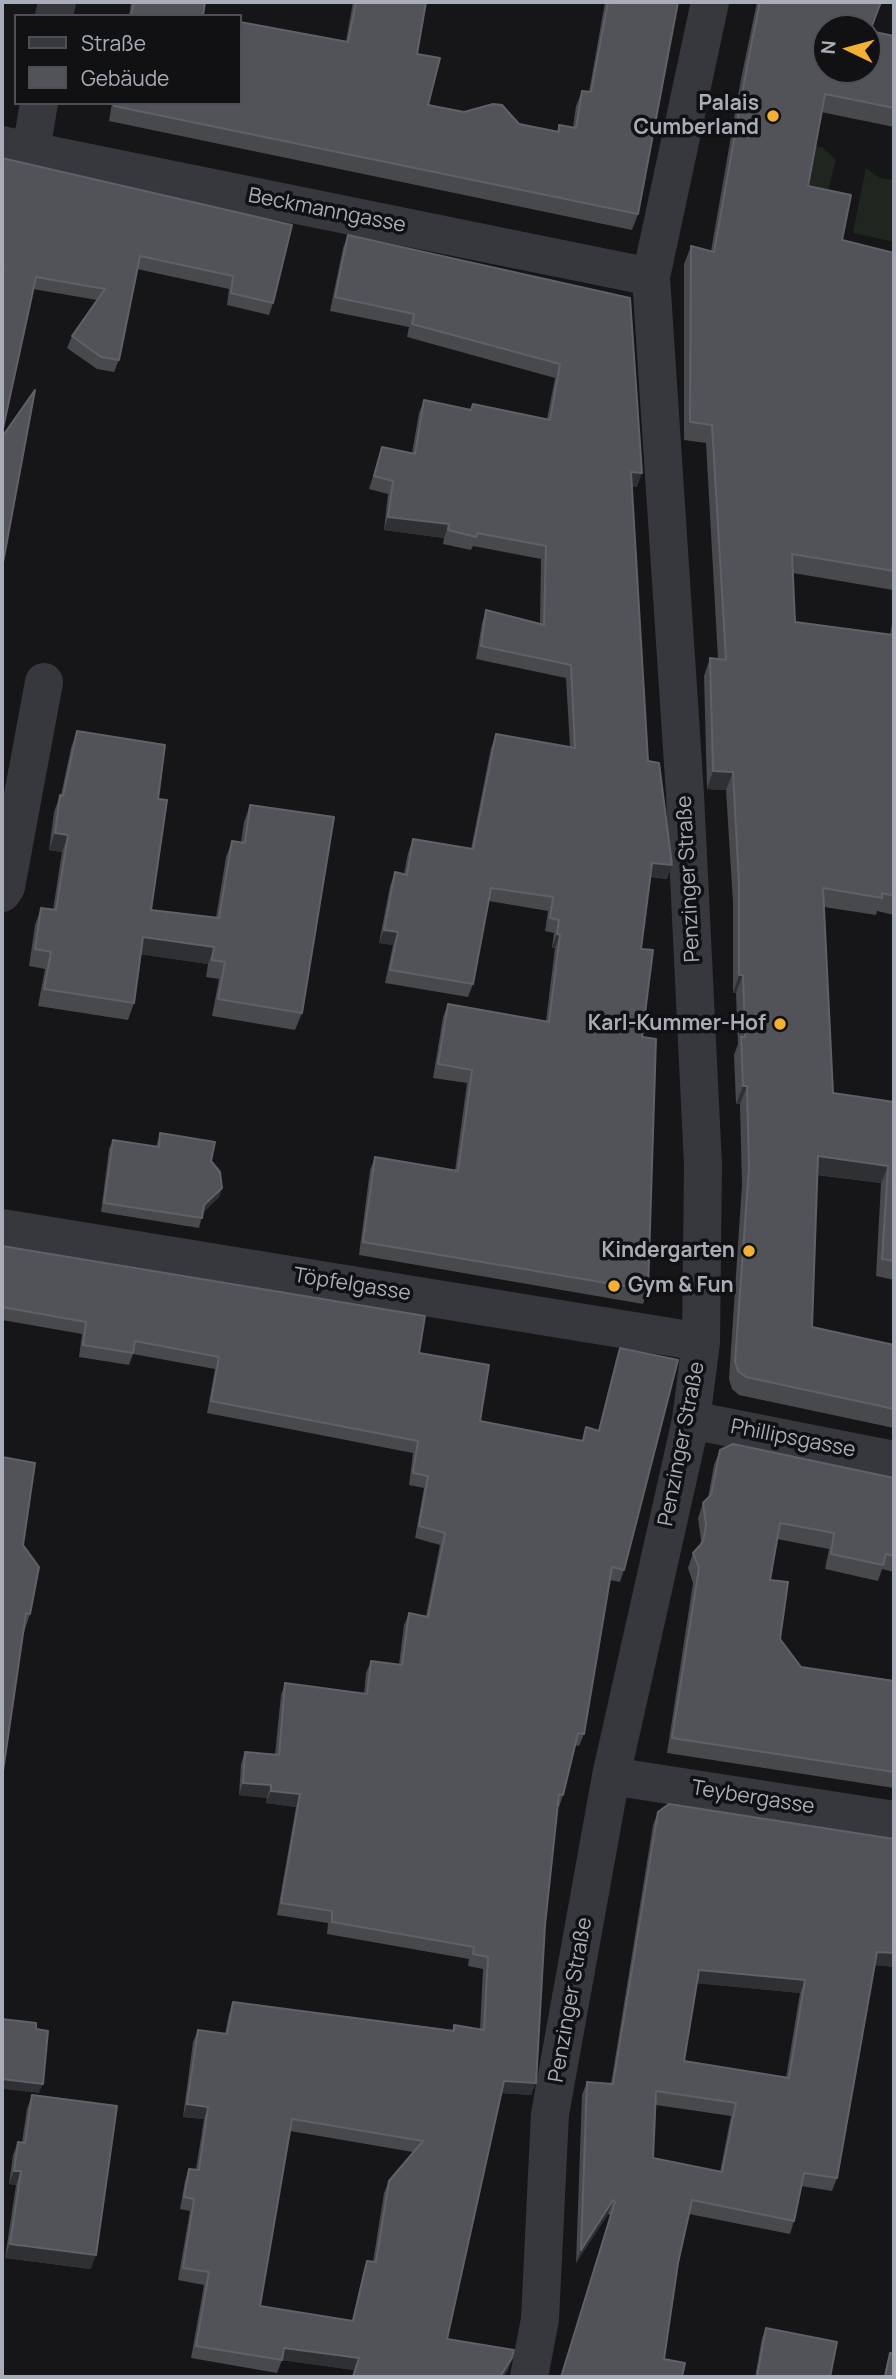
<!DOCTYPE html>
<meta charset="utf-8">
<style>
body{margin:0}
#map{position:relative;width:896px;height:2379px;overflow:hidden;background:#161618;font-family:Manrope,sans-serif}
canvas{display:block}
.frame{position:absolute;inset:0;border:4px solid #a8adb8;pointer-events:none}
.legend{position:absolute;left:14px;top:14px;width:228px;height:91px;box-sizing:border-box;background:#111113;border:2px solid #4d4f55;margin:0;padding:9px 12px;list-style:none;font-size:21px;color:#a8adb8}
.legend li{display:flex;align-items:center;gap:14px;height:35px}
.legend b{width:35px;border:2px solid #4d4f55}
.north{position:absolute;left:812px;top:14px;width:70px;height:70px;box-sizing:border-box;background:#111113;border:2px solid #4d4f55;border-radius:50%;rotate:275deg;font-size:19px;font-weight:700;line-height:28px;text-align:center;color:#a8adb8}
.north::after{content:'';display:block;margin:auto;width:24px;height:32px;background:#f2b134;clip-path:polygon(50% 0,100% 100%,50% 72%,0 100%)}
</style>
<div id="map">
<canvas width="896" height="2379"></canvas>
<div class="frame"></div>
<ul class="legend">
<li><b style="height:9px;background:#37383d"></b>Straße</li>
<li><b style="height:19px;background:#525359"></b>Gebäude</li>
</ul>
<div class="north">N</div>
</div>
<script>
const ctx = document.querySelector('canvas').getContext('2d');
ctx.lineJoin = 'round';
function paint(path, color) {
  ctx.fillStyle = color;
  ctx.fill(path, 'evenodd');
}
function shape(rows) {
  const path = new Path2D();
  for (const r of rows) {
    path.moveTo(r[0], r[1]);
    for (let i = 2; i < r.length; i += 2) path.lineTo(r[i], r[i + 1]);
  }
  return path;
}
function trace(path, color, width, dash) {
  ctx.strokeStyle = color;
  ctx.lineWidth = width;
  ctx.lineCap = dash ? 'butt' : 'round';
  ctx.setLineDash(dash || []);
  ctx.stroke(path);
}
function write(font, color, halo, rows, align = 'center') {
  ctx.font = font + ' Manrope,sans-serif';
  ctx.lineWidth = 7;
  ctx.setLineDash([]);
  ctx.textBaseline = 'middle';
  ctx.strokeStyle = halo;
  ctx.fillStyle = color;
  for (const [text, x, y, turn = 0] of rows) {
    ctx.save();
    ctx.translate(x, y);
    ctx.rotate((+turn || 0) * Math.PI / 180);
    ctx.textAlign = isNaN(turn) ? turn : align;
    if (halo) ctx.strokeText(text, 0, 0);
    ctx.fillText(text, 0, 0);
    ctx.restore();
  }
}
paint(shape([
 [812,146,822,147,836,160,828,192,796,182],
 [866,168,880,178,894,180,894,242,853,233]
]), '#1e261f');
trace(shape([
 [54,16,57,2],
 [2,145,651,277],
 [31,151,39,103],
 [2,893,6,887,44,682],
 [2,1228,701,1342],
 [691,1420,894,1460],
 [611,1776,894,1820],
 [529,2377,540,2319,550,2114,611,1776,691,1420,701,1342,703,1165,685,794,651,277,710,2]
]), '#37383d', 38);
paint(shape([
 [131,2,205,2,203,16,204,16,129,16],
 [353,2,426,2,417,54,428,105,557,131,559,125,573,127,576,106,582,91,589,92,605,2,678,2,638,214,632,230,109,121,112,103,240,103,346,41],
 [757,2,881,2,870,31,894,36,894,127,821,112,808,186,842,240,894,253,894,585,893,590,793,573,795,622,890,635,894,612,894,915,877,911,876,915,824,907,833,1093,894,1102,894,1280,876,1276,881,1183,817,1175,812,1327,894,1345,894,1428,739,1395,732,1389,729,1379,742,1185,740,1104,736,1104,734,1055,738,1044,736,993,733,993,733,903,726,790,707,789,704,676,710,658,718,659,706,443,684,440,684,264,691,246,711,251,741,79],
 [2,158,292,225,273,303,269,315,227,305,229,289,137,269,119,360,114,372,97,369,67,348,72,336,97,300,33,289,2,433],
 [348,235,630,298,637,487,632,486,648,761,667,879,651,877,641,949,648,1290,643,1304,359,1255,370,1170,375,1157,455,1171,467,1083,433,1078,443,1017,448,1004,546,1021,555,948,552,948,554,933,545,931,548,911,489,901,473,984,468,997,385,983,393,945,379,943,390,886,395,872,404,874,408,853,413,839,471,849,491,748,496,734,570,747,566,678,476,659,482,623,486,610,540,623,541,559,473,546,471,550,443,544,444,538,384,530,388,494,369,489,382,447,412,453,419,413,424,400,470,410,547,419,555,378,407,337,409,327,330,311,343,248],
 [77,731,158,799,151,910,216,918,226,857,232,841,241,842,244,822,250,805,302,1013,295,1030,212,1016,219,979,206,977,208,964,141,954,134,1003,128,1020,38,1006,45,969,29,966,35,925,41,908,53,910,62,852,49,850,54,812,60,795,61,795,71,748],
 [160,1133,211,1161,222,1188,219,1197,203,1212,199,1228,101,1212,109,1149,113,1140,156,1147],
 [2,1246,419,1353,480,1421,582,1441,586,1427,598,1431,616,1360,620,1348,624,1570,620,1582,610,1580,584,1734,579,1746,575,1745,563,1795,559,1807,558,1807,545,1925,531,2095,501,2093,447,2339,512,2358,508,2370,504,2377,352,2377,354,2370,282,2360,277,2373,191,2358,204,2285,178,2280,190,2211,180,2209,185,2181,189,2169,196,2169,204,2119,183,2117,193,2042,198,2030,225,2034,229,2014,233,2002,452,2030,454,2025,480,2030,483,1969,468,1966,469,1959,327,1934,328,1923,277,1915,296,1807,266,1803,267,1798,239,1795,241,1764,245,1752,275,1755,281,1695,285,1683,364,1694,366,1673,371,1661,399,1665,404,1625,409,1613,426,1616,440,1545,415,1538,424,1488,409,1485,413,1453,207,1413,215,1369,133,1354,129,1365,79,1357,82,1334,2,1320],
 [290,2131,413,2152,389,2181,384,2193,373,2262,367,2261,363,2273,352,2321,260,2306],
 [720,1450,894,1478,894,1572,882,1569,878,1581,825,1569,829,1549,777,1539,770,1580,780,1639,801,1667,894,1681,894,1788,667,1753,693,1583,688,1568,693,1553,700,1546,701,1540,698,1518,703,1503,708,1498,714,1465],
 [23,1545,30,1614,24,1632],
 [658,1812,894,1967,875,1965,837,2178,832,2191,801,2186,794,2221,790,2234,689,2214,678,2263,664,2359,682,2377,561,2377,610,2215,608,2214,576,2263,582,2095,587,2082,611,2084,653,1825],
 [697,1983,800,1993,786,2078,684,2061],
 [656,2105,731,2116,720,2172,653,2158],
 [32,2095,91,2269,5,2258,16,2185,9,2184,13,2155,18,2142,22,2142,27,2109],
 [766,2328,830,2377,755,2377,762,2338],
 [890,2353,894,2377,884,2377,887,2362]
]), '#47494d');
paint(shape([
 [631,472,642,473,637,487,626,485],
 [388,517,449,524,444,538,384,530],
 [713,771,733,772,726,790,707,789],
 [55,833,68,835,62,852,49,850],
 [652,863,672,865,667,879,648,876],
 [384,930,398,932,393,945,379,943],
 [557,934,560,935,555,948,552,948],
 [143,937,214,947,208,964,137,954],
 [739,975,743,975,736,993,733,993],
 [743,1086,747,1086,740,1104,736,1104],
 [818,1156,888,1166,881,1183,812,1174],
 [222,1188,219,1197,201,1215,204,1205],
 [243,1783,271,1785,267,1798,239,1795],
 [271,1791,300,1794,296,1807,266,1803],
 [877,1952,894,1953,894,1967,872,1965],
 [699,1970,805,1980,800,1993,694,1983],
 [2,2079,43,2084,39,2093,2,2089],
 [504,2081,536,2083,531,2095,500,2093],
 [187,2104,208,2107,204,2119,183,2117],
 [14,2171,21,2171,16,2185,9,2184],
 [613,2200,608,2214,576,2263,581,2250],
 [10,2244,96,2255,91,2269,5,2258],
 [284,2348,359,2358,354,2370,280,2360],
 [512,2358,508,2370,504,2377,500,2377]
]), '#2f3033');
const building = shape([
 [134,2,205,2,203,16,204,16,131,16,134,2],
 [356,2,426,2,417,54,440,58,428,105,464,112,493,104,502,105,519,124,559,132,559,125,576,128,582,91,591,92,608,2,678,2,638,214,114,106,115,103,240,103,240,22,348,42,356,2],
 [760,2,881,2,870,31,894,36,894,108,825,94,808,186,851,195,842,240,894,253,894,571,792,554,795,622,893,635,894,629,894,896,882,893,882,898,823,888,833,1093,894,1102,894,1261,882,1259,888,1166,818,1156,812,1327,894,1345,894,1409,746,1377,738,1371,735,1361,749,1168,747,1086,743,1086,741,1037,745,1037,743,975,739,975,739,885,733,772,713,771,710,658,726,660,712,425,690,422,691,246,714,252,748,61,760,2],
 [826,28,868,28,868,70,826,70,826,28],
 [2,158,292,225,273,303,231,293,233,276,140,256,119,360,101,357,72,336,105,289,36,277,2,433,2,278,4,268,2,268,2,158],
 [348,235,630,298,642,473,631,472,648,761,659,763,672,865,652,863,641,949,653,950,642,1037,656,1039,648,1290,363,1242,375,1157,458,1171,472,1070,438,1064,448,1004,549,1022,560,935,557,934,559,920,550,918,553,897,491,888,473,984,390,970,398,932,384,930,395,872,407,875,413,839,473,849,496,734,575,748,571,665,481,646,486,610,544,625,546,546,477,533,476,537,448,530,449,524,388,517,393,481,374,476,382,447,415,454,424,400,471,410,473,404,550,420,560,364,412,324,414,314,335,297,348,235],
 [35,390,2,568,2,437,35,390],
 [77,731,165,745,158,799,167,800,151,910,219,918,232,841,245,843,250,805,334,817,302,1013,218,999,225,962,212,960,214,947,143,937,134,1003,44,989,51,952,35,949,41,908,56,910,68,835,55,833,60,795,63,796,77,731],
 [160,1133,215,1142,211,1161,220,1172,222,1188,204,1205,202,1218,104,1203,113,1140,159,1147,160,1133],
 [2,1246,425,1316,419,1353,489,1365,480,1421,583,1441,586,1427,599,1431,620,1348,678,1360,624,1570,612,1567,584,1734,578,1733,563,1795,559,1794,545,1925,536,2083,504,2081,447,2339,514,2350,512,2358,500,2377,353,2377,359,2358,284,2348,282,2360,196,2346,209,2272,183,2268,194,2199,184,2197,189,2169,199,2170,208,2107,187,2104,198,2030,227,2034,233,2002,454,2031,454,2025,484,2030,488,1957,473,1954,474,1947,332,1922,332,1911,281,1903,300,1794,271,1791,271,1785,243,1783,245,1752,279,1755,285,1683,367,1694,371,1661,402,1665,409,1613,428,1617,445,1533,419,1526,428,1476,413,1473,418,1441,211,1401,219,1357,135,1341,133,1353,83,1345,86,1322,2,1307,2,1246],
 [292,2119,423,2141,389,2181,376,2262,367,2261,353,2321,260,2306,292,2119],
 [733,1444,894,1478,894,1556,886,1554,883,1565,831,1554,834,1533,780,1523,770,1580,788,1582,780,1639,801,1667,894,1681,894,1772,672,1738,699,1568,693,1553,703,1542,706,1525,703,1503,711,1495,720,1450,733,1444],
 [2,1457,35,1463,23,1545,39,1567,30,1614,26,1613,2,1778,2,1457],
 [669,1804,894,1839,894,1953,877,1952,837,2178,804,2173,794,2221,692,2200,678,2263,664,2359,685,2363,682,2377,561,2377,615,2202,613,2200,581,2250,587,2082,613,2084,658,1812,669,1804],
 [699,1970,805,1980,789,2078,684,2061,699,1970],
 [656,2091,736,2103,722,2172,653,2158,656,2091],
 [2,2019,36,2023,36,2029,48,2031,43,2084,2,2079,2,2019],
 [32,2095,117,2106,96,2255,10,2244,21,2171,14,2171,18,2142,25,2143,32,2095],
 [766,2328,837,2342,830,2377,757,2377,766,2328],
 [890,2353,894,2354,894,2377,885,2377,890,2353]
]);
paint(building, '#525359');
trace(building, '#5f6168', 2);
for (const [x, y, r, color] of [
 [773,116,7,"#f2b134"],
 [780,1024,7,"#f2b134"],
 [749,1251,7,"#f2b134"],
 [614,1286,7,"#f2b134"]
]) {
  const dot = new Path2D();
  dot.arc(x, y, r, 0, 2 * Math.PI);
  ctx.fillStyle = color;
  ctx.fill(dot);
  trace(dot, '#111113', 2.5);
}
write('bold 21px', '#a8adb8', '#111113', [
 ["Palais",759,104],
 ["Cumberland",759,128],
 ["Karl-Kummer-Hof",766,1024],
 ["Kindergarten",735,1251],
 ["Gym & Fun",628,1286,"left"]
], 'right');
write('21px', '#a8adb8', '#111113', [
 ["Beckmanngasse",327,211,11],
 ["Penzinger Straße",689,879,-93],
 ["Töpfelgasse",352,1285,9],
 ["Phillipsgasse",793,1439,11],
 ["Penzinger Straße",682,1444,-79],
 ["Teybergasse",753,1798,9],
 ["Penzinger Straße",571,2000,-80]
]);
</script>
